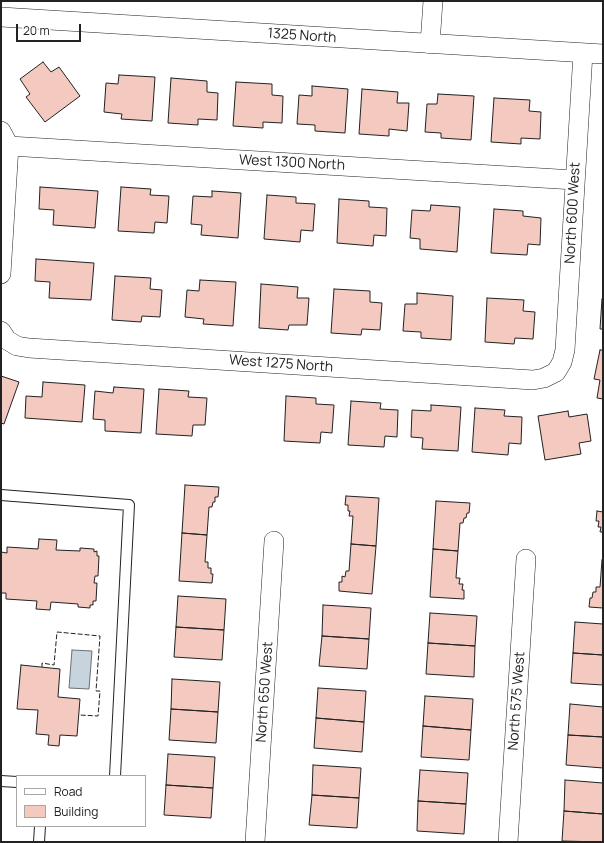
<!DOCTYPE html>
<style>
body{margin:0}
#map{position:relative;width:604px;height:843px;overflow:hidden;background:#fff;font-family:Manrope,sans-serif}
canvas{display:block}
.frame{position:absolute;inset:0;border:2px solid #222;pointer-events:none}
.legend{position:absolute;left:16px;top:775px;width:130px;height:52px;box-sizing:border-box;background:#fff;border:1px solid #a7a7a7;margin:0;padding:5px 7px;list-style:none;font-size:12px;color:#222}
.legend li{display:flex;align-items:center;gap:8px;height:20px}
.legend b{width:20px;border:1px solid #a7a7a7}
.scale{position:absolute;left:16px;top:24px;width:65px;height:18px;box-sizing:border-box;border:2px solid #222;border-top:0;padding-left:5px;font-size:12px;line-height:14px;white-space:nowrap;color:#222;-webkit-text-stroke:3px #fff;paint-order:stroke}
</style>
<div id="map">
<canvas width="604" height="843"></canvas>
<div class="frame"></div>
<ul class="legend">
<li><b style="height:5px;background:#fff"></b>Road</li>
<li><b style="height:11px;background:#f3c9c0"></b>Building</li>
</ul>
<div class="scale">20 m</div>
</div>
<script>
const ctx = document.querySelector('canvas').getContext('2d');
ctx.lineJoin = 'round';
function paint(path, color) {
  ctx.fillStyle = color;
  ctx.fill(path, 'evenodd');
}
function shape(rows) {
  const path = new Path2D();
  for (const r of rows) {
    path.moveTo(r[0], r[1]);
    for (let i = 2; i < r.length; i += 2) path.lineTo(r[i], r[i + 1]);
  }
  return path;
}
function trace(path, color, width, dash) {
  ctx.strokeStyle = color;
  ctx.lineWidth = width;
  ctx.lineCap = dash ? 'butt' : 'round';
  ctx.setLineDash(dash || []);
  ctx.stroke(path);
}
function write(font, color, halo, rows, align = 'center') {
  ctx.font = font + ' Manrope,sans-serif';
  ctx.lineWidth = 3;
  ctx.setLineDash([]);
  ctx.textBaseline = 'middle';
  ctx.strokeStyle = halo;
  ctx.fillStyle = color;
  for (const [text, x, y, turn = 0] of rows) {
    ctx.save();
    ctx.translate(x, y);
    ctx.rotate((+turn || 0) * Math.PI / 180);
    ctx.textAlign = isNaN(turn) ? turn : align;
    if (halo) ctx.strokeText(text, 0, 0);
    ctx.fillText(text, 0, 0);
    ctx.restore();
  }
}
const water = shape([
 [72,650,92,651,89,689,69,688,72,650]
]);
paint(water, '#c7d3dd');
trace(water, '#6f6f6f', 1);
const building = shape([
 [43,62,51,72,59,67,80,96,45,122,26,97,30,94,20,79,43,62],
 [119,75,155,77,152,121,121,119,122,114,104,112,106,83,118,84,119,75],
 [171,78,207,81,207,92,218,93,217,120,198,119,198,125,168,123,171,78],
 [236,82,272,84,272,95,283,96,282,123,263,122,263,128,233,126,236,82],
 [312,86,348,89,345,133,315,131,315,125,297,124,299,95,312,96,312,86],
 [362,89,398,92,397,103,409,103,407,131,389,129,389,136,359,134,362,89],
 [438,94,474,96,471,140,441,138,441,133,425,132,427,104,437,104,438,94],
 [494,98,530,100,529,111,541,112,540,139,521,138,521,144,491,142,494,98],
 [40,187,98,191,95,228,53,225,54,210,39,209,40,187],
 [121,187,151,189,150,195,169,196,167,223,155,222,154,233,118,231,121,187],
 [212,191,241,193,238,238,201,235,202,225,191,224,193,196,212,197,212,191],
 [267,195,296,197,296,203,315,204,313,231,301,230,300,242,264,239,267,195],
 [339,199,369,201,369,207,387,208,386,236,374,235,373,246,337,243,339,199],
 [431,205,460,207,457,252,420,249,420,239,410,238,412,210,430,211,431,205],
 [494,209,523,211,523,216,541,218,540,245,528,244,527,255,491,253,494,209],
 [36,259,94,263,91,300,49,298,50,282,35,281,36,259],
 [115,276,151,278,150,289,162,290,160,317,142,316,141,322,112,320,115,276],
 [200,280,236,282,233,326,203,324,204,319,185,317,187,290,199,291,200,280],
 [261,284,298,287,297,298,309,298,307,325,289,325,288,330,259,328,261,284],
 [334,289,370,291,370,302,382,303,380,330,362,329,361,335,331,333,334,289],
 [417,293,453,296,451,340,421,338,421,332,403,331,405,304,417,304,417,293],
 [487,298,524,300,523,311,535,312,533,339,515,338,514,344,485,342,487,298],
 [602,299,603,299,603,329,600,329,602,299],
 [600,350,603,350,603,399,597,398,600,380,594,379,600,350],
 [1,376,19,382,4,424,1,423,1,376],
 [43,382,85,385,82,422,25,418,26,396,42,397,43,382],
 [114,387,144,389,141,433,105,431,105,420,93,419,95,391,113,393,114,387],
 [159,389,189,391,188,397,207,398,205,425,193,425,192,436,156,434,159,389],
 [286,396,316,398,316,404,334,405,332,433,321,432,320,443,284,441,286,396],
 [351,401,381,403,380,409,398,410,397,437,385,436,384,447,348,445,351,401],
 [431,405,461,407,458,451,422,449,423,438,411,437,412,410,431,411,431,405],
 [475,408,505,410,504,416,522,417,521,444,509,443,508,455,472,452,475,408],
 [568,411,569,417,587,414,591,441,579,443,581,454,545,460,538,416,568,411],
 [185,485,219,487,218,497,215,497,215,502,213,502,212,507,209,507,207,535,182,533,185,485],
 [346,496,379,498,376,546,351,544,353,516,349,516,350,511,348,511,348,505,345,505,346,496],
 [436,501,470,503,469,513,467,513,466,518,464,518,463,523,460,523,458,551,433,549,436,501],
 [597,511,603,512,603,532,600,532,601,527,598,527,599,521,596,521,597,511],
 [182,533,207,535,205,562,208,562,208,568,211,568,211,574,213,574,212,583,179,581,182,533],
 [39,539,57,540,56,550,80,551,80,548,94,549,94,552,97,551,97,556,99,556,98,576,95,576,94,583,97,583,96,601,93,601,93,605,90,605,90,608,78,607,78,604,51,602,50,610,36,609,37,601,6,599,6,593,1,593,1,552,7,553,7,547,38,549,39,539],
 [351,544,376,546,372,594,339,591,339,582,342,582,342,576,345,577,346,571,349,571,351,544],
 [433,549,458,551,456,578,460,578,459,584,463,584,462,590,464,590,464,599,430,597,433,549],
 [602,560,603,560,603,608,589,607,590,598,592,598,593,592,596,592,596,587,600,587,602,560],
 [178,596,226,599,224,630,176,627,178,596],
 [323,605,371,608,369,639,322,636,323,605],
 [430,613,477,616,475,646,428,643,430,613],
 [575,622,603,624,603,655,573,653,575,622],
 [176,627,224,630,222,660,174,657,176,627],
 [322,636,369,639,367,669,319,666,322,636],
 [428,643,475,646,474,677,426,674,428,643],
 [573,653,603,655,603,685,571,683,573,653],
 [21,665,60,669,58,697,80,699,77,736,60,735,59,746,48,745,49,735,36,734,38,710,17,709,21,665],
 [172,679,220,682,218,712,171,709,172,679],
 [318,688,366,691,364,722,316,718,318,688],
 [425,696,473,699,471,730,423,726,425,696],
 [570,704,603,707,603,737,568,735,570,704],
 [171,709,218,712,216,743,169,740,171,709],
 [316,718,364,722,362,752,314,748,316,718],
 [423,726,471,730,469,760,421,757,423,726],
 [568,735,603,737,603,768,566,765,568,735],
 [168,754,215,757,213,788,166,785,168,754],
 [313,765,361,768,359,798,312,795,313,765],
 [420,770,468,773,466,804,418,801,420,770],
 [565,780,603,783,603,814,564,811,565,780],
 [166,785,213,788,211,818,164,815,166,785],
 [312,795,359,798,357,828,309,825,312,795],
 [418,801,466,804,464,834,417,831,418,801],
 [564,811,603,814,603,842,562,841,564,811]
]);
paint(building, '#f3c9c0');
trace(building, '#222', 1);
const service = shape([
 [1,495,129,505,115,776],
 [1,781,17,782],
 [39,842,40,826]
]);
const minor = shape([
 [1,17,603,54],
 [430,44,433,1],
 [1,131,9,146,1,274],
 [9,146,575,180],
 [1,331,7,340,17,346,29,348,533,380,544,378,556,372,562,362,565,350,583,53],
 [255,842,274,541],
 [508,842,526,559]
]);
trace(service, '#222', 12);
trace(minor, '#222', 20);
trace(service, '#fff', 10);
trace(minor, '#fff', 19);
trace(shape([
 [42,667,42,663,54,665,57,632,100,636,96,691,100,691,98,716,79,715]
]), '#222', 1, [5, 2]);
write('14px', '#222', '#fff', [
 ["1325 North",302,36,4],
 ["West 1300 North",292,163,3],
 ["North 600 West",573,213,-87],
 ["West 1275 North",281,364,4],
 ["North 650 West",265,692,-86],
 ["North 575 West",517,701,-86]
]);
</script>
